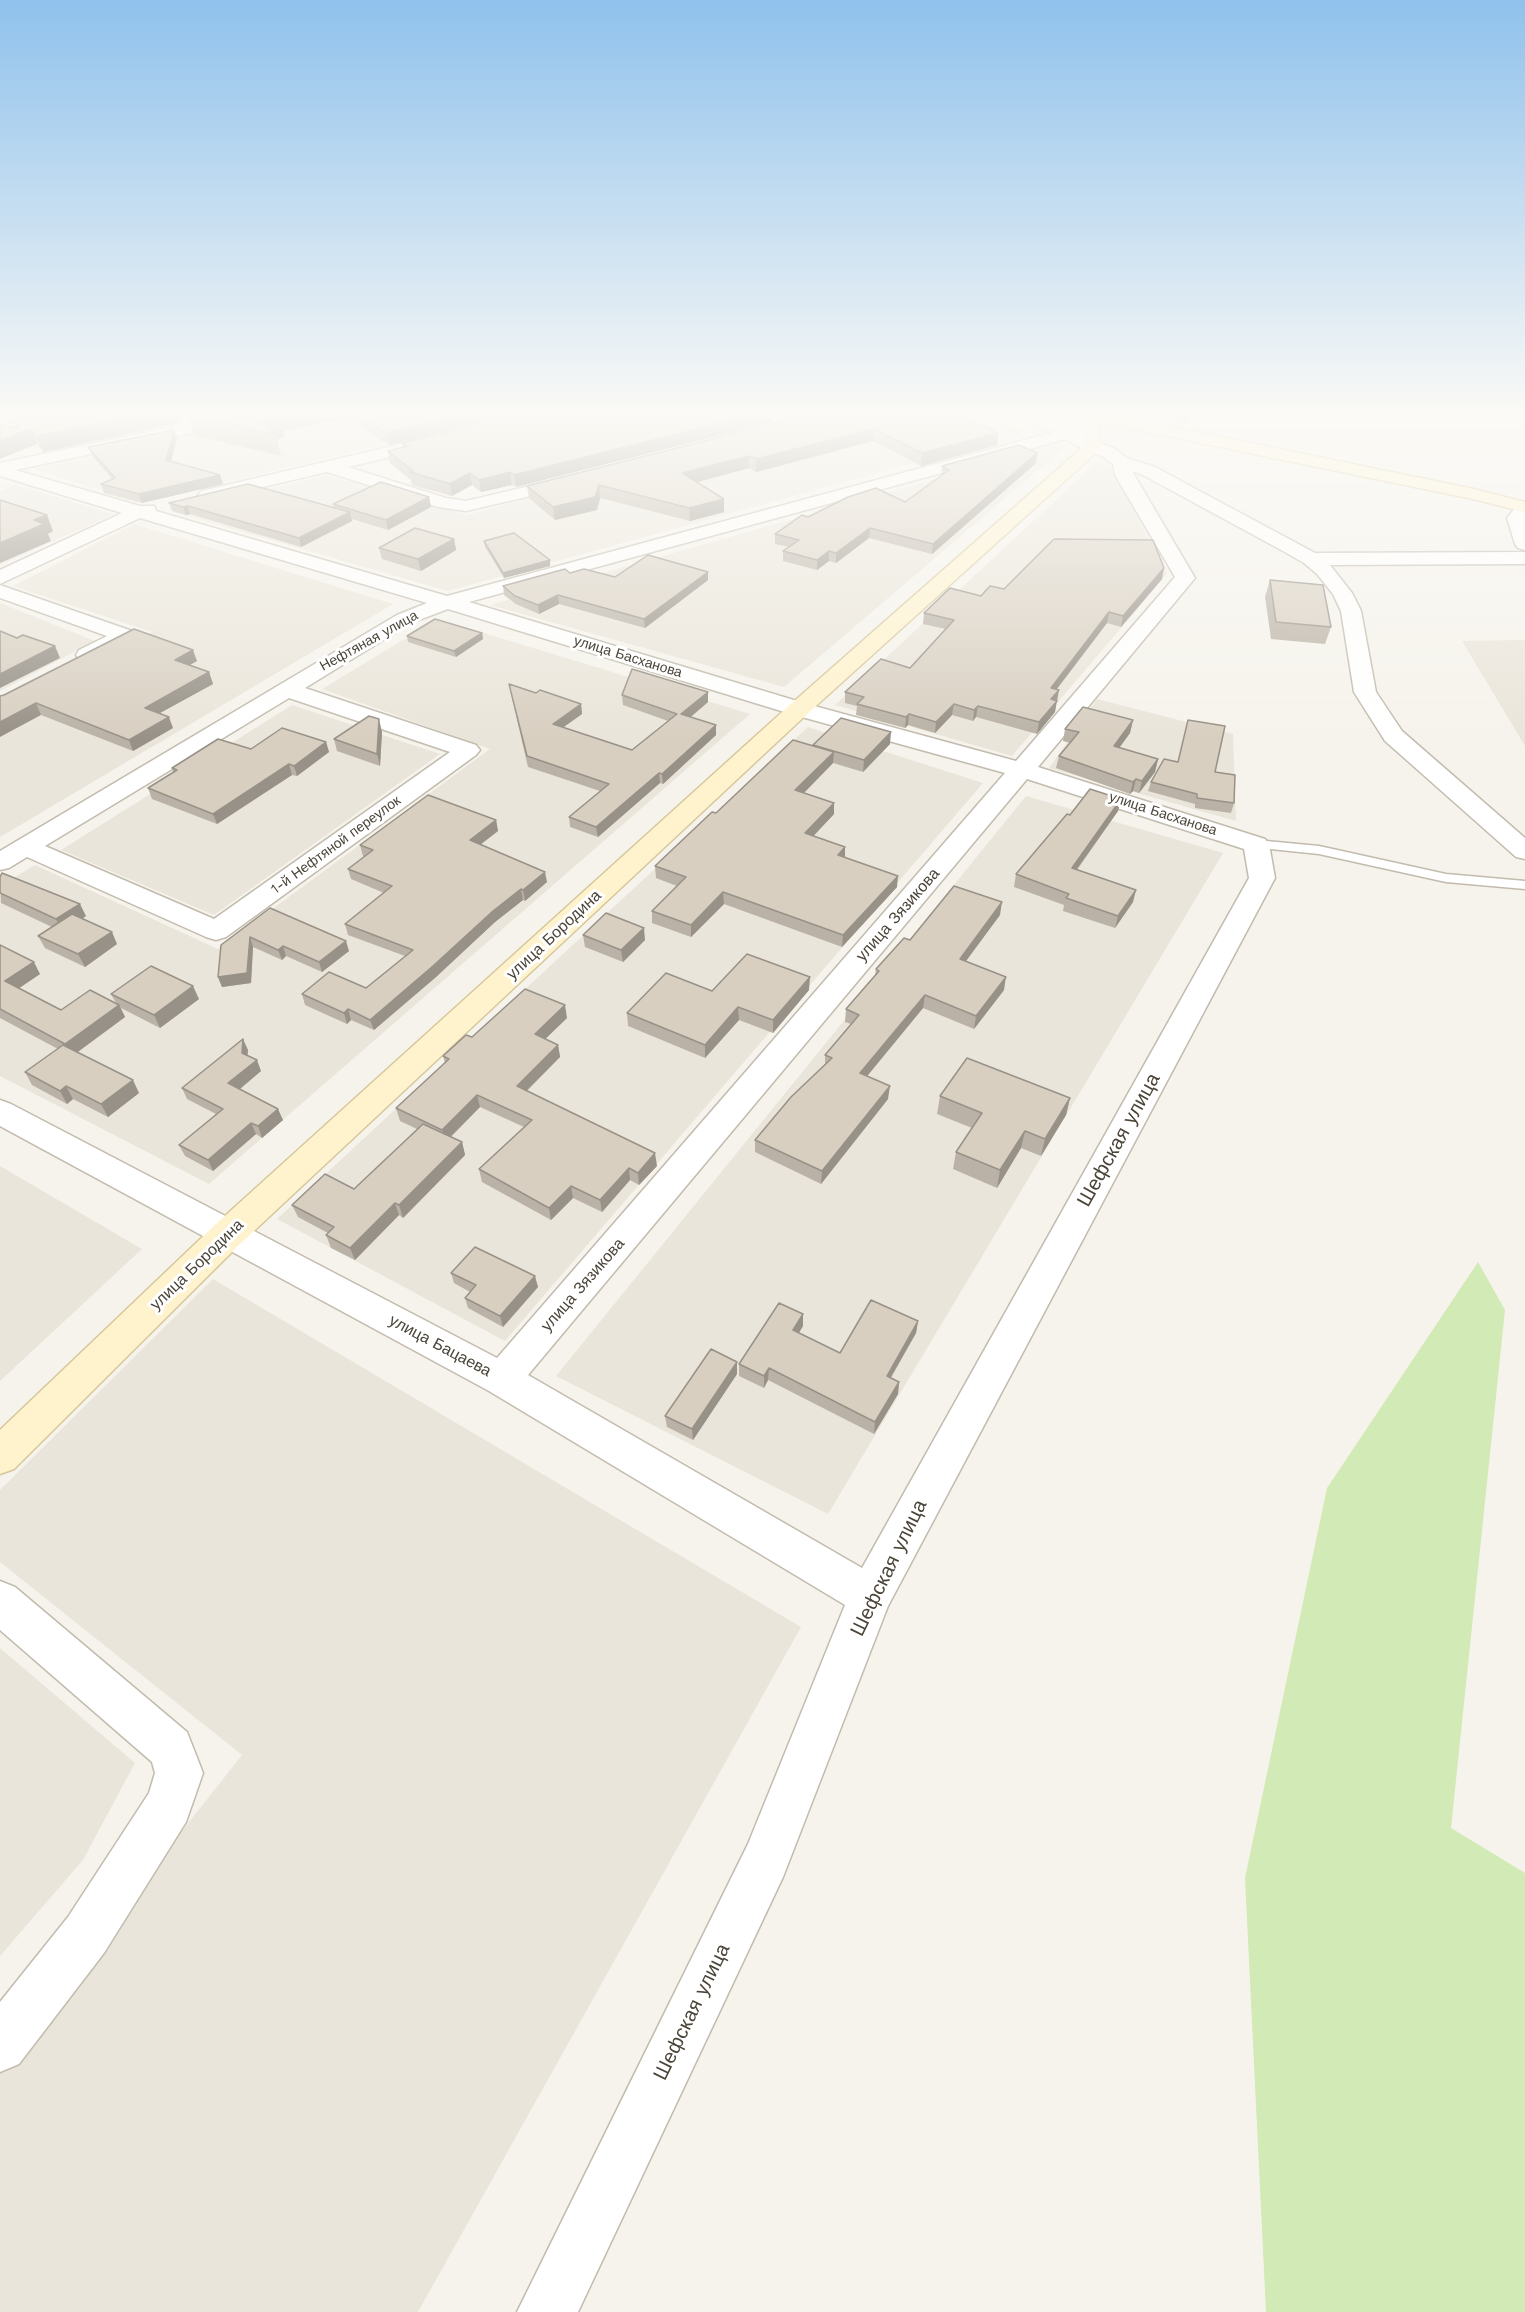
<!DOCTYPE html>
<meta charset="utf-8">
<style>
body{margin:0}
canvas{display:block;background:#f6f3ec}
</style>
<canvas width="1525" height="2312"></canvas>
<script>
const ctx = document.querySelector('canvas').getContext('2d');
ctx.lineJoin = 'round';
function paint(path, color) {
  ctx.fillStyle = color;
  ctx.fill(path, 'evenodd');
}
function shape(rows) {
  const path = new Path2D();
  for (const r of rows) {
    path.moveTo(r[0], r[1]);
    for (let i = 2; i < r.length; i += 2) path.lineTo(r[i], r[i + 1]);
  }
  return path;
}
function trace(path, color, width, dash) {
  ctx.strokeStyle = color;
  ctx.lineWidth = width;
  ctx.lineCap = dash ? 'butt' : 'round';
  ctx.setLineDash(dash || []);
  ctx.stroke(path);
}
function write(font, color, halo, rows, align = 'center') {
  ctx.font = font + ' "Work Sans",sans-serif';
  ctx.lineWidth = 6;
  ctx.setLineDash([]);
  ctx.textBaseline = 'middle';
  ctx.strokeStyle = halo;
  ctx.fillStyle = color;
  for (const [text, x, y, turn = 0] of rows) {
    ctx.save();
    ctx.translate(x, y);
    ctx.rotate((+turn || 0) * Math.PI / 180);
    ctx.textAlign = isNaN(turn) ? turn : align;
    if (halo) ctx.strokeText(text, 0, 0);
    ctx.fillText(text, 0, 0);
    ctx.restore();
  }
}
paint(shape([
 [278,416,505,416,140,502,33,469],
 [789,416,981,416,1029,431,448,591,173,512,327,475,467,515,807,423],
 [1055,445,1064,448,784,687,490,605],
 [1096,463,1111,466,1167,574,1012,756,835,705],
 [15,485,114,514,0,565,0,491],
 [134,524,393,604,0,837,0,712,152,632,13,586],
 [0,603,95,641,0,691],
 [438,619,750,714,209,1184,0,1076,0,886,35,865,218,949,490,749,322,689],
 [1525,640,1525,746,1462,641],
 [1097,699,1233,734,1236,821,1049,768],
 [292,705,440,754,214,915,61,850],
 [808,727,983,783,505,1341,277,1219],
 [1026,796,1223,853,828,1514,556,1376],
 [0,1166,142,1249,0,1381],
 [213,1279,801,1627,418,2312,0,2312,0,2061,242,1755,0,1562,0,1490],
 [0,1648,135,1763,83,1860,0,1956]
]), '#eae5da');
paint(shape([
 [1478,1262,1505,1310,1451,1828,1525,1873,1525,2312,1266,2312,1245,1878,1327,1488]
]), '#d2eab5');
const lane = shape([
 [186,416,194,416,185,432,179,432,178,430,186,416],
 [1256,840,1319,846,1446,874,1525,881,1525,889,1446,882,1319,854,1251,847,1249,844,1256,840]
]);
const street = shape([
 [225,416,257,416,249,421,15,470,140,506,154,506,156,511,447,596,1054,432,1018,419,1016,416,1042,416,1080,423,1089,430,1083,435,1098,443,1114,448,1127,458,1155,467,1315,553,1525,552,1525,564,1330,565,1352,593,1361,611,1376,692,1402,731,1525,838,1525,859,1516,857,1385,741,1354,692,1341,611,1333,594,1317,574,1304,563,1283,551,1143,475,1132,471,1195,578,1038,767,1265,839,1269,844,1275,878,888,1606,783,1877,578,2312,517,2312,748,1844,845,1605,489,1391,0,1126,0,1100,11,1104,497,1358,1005,773,791,714,448,609,411,623,305,688,476,745,480,750,476,755,226,937,216,940,206,937,27,857,9,868,0,870,0,851,397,615,427,603,140,518,0,584,0,570,122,513,0,476,0,463,225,416],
 [1066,439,1086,451,1102,456,1113,464,1115,475,1175,577,1016,761,807,704,469,602,1066,439],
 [289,698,450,752,214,919,45,846,289,698],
 [1027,779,1244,849,1249,878,862,1568,528,1375,1027,779],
 [767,416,788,416,800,424,798,427,762,438,750,438,748,434,750,430,777,423,767,416],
 [431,437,437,438,439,442,437,446,348,467,446,498,466,501,572,476,578,477,581,481,578,485,466,511,438,507,327,472,207,500,201,499,198,495,201,491,431,437],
 [1525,502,1525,550,1518,548,1515,544,1507,518,1519,503,1525,502],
 [0,585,132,631,136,635,132,639,95,660,87,661,79,660,76,655,79,650,107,636,0,598,0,585],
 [0,1581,15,1587,187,1732,203,1773,186,1822,104,1953,19,2064,0,2072,0,2002,68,1917,149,1793,155,1773,152,1762,0,1630,0,1581]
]);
const secondary = shape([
 [1091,416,1119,416,1474,489,1525,502,1525,512,1473,499,1103,423,1099,427,1100,447,1098,451,807,714,240,1244,14,1469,0,1474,0,1430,216,1224,791,704,1084,446,1083,427,1091,416]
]);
trace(lane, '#c2bbae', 3);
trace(street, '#c2bbae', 3);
trace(secondary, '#d6c79b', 3);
paint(lane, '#fff');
paint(street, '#fff');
paint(secondary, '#fff3cd');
paint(shape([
 [4,416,183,416,179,423,43,452,37,444,16,428,14,424,10,424],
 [188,416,342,416,342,419,283,431,285,437,277,439,281,456,194,435],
 [343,416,512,416,389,445],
 [522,416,772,416,772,422,516,487,512,485,481,492,472,485,452,496,412,485,411,480,390,463,388,451,403,447,402,443],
 [791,416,960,416,998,433,997,445,921,466,873,441,756,472,749,468,697,482,724,499,724,512,690,521,600,498,597,510,555,520,529,498,527,486,795,418],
 [1137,416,1192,416,1189,423],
 [174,430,177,438,171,461,223,484,142,503,104,493,101,484,112,479,92,456,88,447],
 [1037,453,1036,463,932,554,869,538,836,563,829,561,817,570,783,561,783,551,789,547,775,544,775,534,808,517,905,502,941,476,942,466],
 [429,497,431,507,388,530,352,519,352,521,301,547,190,514,186,515,172,511,169,503,334,508,333,504],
 [454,539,456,550,421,571,382,559,379,548],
 [484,541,550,560,550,566,504,578,485,547],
 [570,573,615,577,708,580,645,628,559,604,539,614,516,604,504,595,503,586],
 [1162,579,1121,627,1107,623,1057,689,1055,712,1037,734,976,717,973,721,952,715,935,733,908,725,905,728,856,715,857,706,845,703,845,692,910,668,946,629,923,624,924,613,1004,589],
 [1270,580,1331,627,1325,644,1271,639,1265,597],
 [482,633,483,639,456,657,408,642,407,636],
 [197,661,190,665,209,672,213,684,160,713,173,728,133,751,41,715,0,696],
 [509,684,536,693,581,704,582,714,563,727,632,750,668,721,623,705,622,695,708,702,691,717,716,735,663,784,660,783,598,837,570,827,569,817,600,791,528,767,511,694],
 [1133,720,1130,733,1119,748,1158,759,1155,772,1139,793,1133,791,1130,794,1056,768,1059,756,1070,743,1063,741,1065,729],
 [382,732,380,766,337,751,334,739],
 [326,742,329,752,297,776,292,775,217,824,152,799,148,788,173,772,172,768],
 [890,744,863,772,833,763,804,793,834,814,813,836,845,857,897,887,842,947,724,904,691,937,652,923,652,911,677,886,656,878,655,866,716,813,813,746,813,745],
 [1215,772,1234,803,1231,813,1195,808,1195,804,1148,791,1151,782],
 [1121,799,1118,811,1077,870,1133,902,1115,928,1063,911,1064,905,1014,887,1016,874,1070,815],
 [496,820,498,831,480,845,547,882,525,901,523,900,495,922,436,977,374,1030,351,1020,347,1024,305,1005,302,994,366,988,405,956,348,935,345,924,384,893,351,879,348,869,365,856,363,856,360,845],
 [0,877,86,916,83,918,117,944,85,967,45,948,38,936,52,927,1,903],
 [270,908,349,951,322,972,286,956,282,960,253,947,251,983,222,987,218,977],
 [1000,915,965,961,1004,990,974,1029,923,1008,867,1076,888,1099,821,1184,755,1152,755,1140,825,1064,825,1055,851,1024,845,1022,846,1009,875,975,876,969,910,940],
 [583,935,645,940,623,962,585,947],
 [0,945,40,974,19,988,61,1010,116,1003,111,994,199,999,160,1028,121,1008,125,1017,78,1052,139,1093,108,1117,73,1099,67,1104,32,1085,25,1072,58,1049,0,1018],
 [809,990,773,1033,739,1020,705,1058,628,1026,627,1013,712,991],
 [567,1018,545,1039,558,1045,560,1057,527,1091,657,1166,639,1185,630,1180,602,1212,573,1198,551,1220,482,1182,479,1169,524,1127,480,1107,451,1137,462,1142,465,1155,403,1218,399,1215,355,1260,331,1248,326,1235,328,1233,298,1217,292,1205,354,1189,417,1129,400,1121,396,1108,445,1063,443,1056,472,1037],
 [248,1050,247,1055,261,1071,239,1089,283,1120,262,1138,256,1134,213,1171,185,1156,179,1145,216,1114,187,1099,182,1088],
 [940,1096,1070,1098,1066,1115,1041,1156,1021,1148,997,1188,953,1169,956,1152,972,1128,937,1114],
 [451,1273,538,1287,503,1327,468,1308,465,1298,470,1292,454,1283],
 [803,1314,803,1326,799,1333,840,1353,918,1321,916,1333,891,1378,899,1382,898,1394,874,1434,768,1380,764,1388,739,1376,739,1364],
 [737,1374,693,1440,667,1427,665,1416]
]), '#bab2a6');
paint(shape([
 [134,416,183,416,179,423,43,452,37,436],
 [275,416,342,416,342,419,283,431,285,437,277,439,276,435,261,421],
 [460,416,512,416,389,445,387,433],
 [748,416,772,416,772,422,516,487,514,475],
 [31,429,37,444,0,459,0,441],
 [874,429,873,441,756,472,756,459],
 [174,430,177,438,169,469,166,460],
 [998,433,997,445,921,466,922,453],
 [1037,453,1036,463,932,554,933,544],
 [749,456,749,468,683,486,682,473],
 [510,472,512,485,481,492,479,480],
 [470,473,472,485,452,496,450,484],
 [220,475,223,484,142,503,139,494],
 [599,485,600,498,597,510,555,520,553,507],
 [429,497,431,507,388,530,386,520],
 [724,499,724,512,690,521,689,508],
 [188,506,190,514,186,515,183,507],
 [350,512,352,521,301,547,299,538],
 [47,515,53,531,48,534,51,541,0,563,0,543,34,520],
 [870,528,869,538,836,563,836,553],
 [454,539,456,550,421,571,418,559],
 [829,551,829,561,817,570,817,560],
 [550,560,550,566,504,578,503,573],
 [1164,568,1162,579,1121,627,1123,616],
 [708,572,708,580,645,628,644,619],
 [558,595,559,604,539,614,538,605],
 [1109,612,1107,623,1049,699,1051,688],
 [482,633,483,639,456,657,454,651],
 [55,646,60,658,0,688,0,674],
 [193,650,197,661,179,671,175,660],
 [209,672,213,684,149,719,145,708],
 [1059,690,1055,712,1037,734,1039,722,1051,699],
 [708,692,708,702,682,724,681,714],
 [36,703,41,715,0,737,0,722],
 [581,704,582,714,554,734,553,724],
 [954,704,952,715,935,733,936,722],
 [978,706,976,717,973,721,974,710],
 [909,714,908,725,905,728,906,717],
 [169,717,173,728,133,751,129,740],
 [379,719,382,732,380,766,377,754],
 [1133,720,1130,733,1111,759,1114,746],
 [716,725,716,735,663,784,662,774],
 [891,732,890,744,863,772,864,760],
 [326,742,329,752,297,776,294,766],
 [834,752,833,763,795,802,795,790],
 [1158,759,1155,772,1139,793,1142,781],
 [289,764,292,775,217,824,213,814],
 [659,773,660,783,598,837,596,827],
 [1136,779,1133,791,1130,794,1133,782],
 [1121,799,1118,811,1069,880,1072,868],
 [834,803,834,814,805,845,805,833],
 [496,820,498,831,472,851,470,840],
 [845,847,845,858,838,855],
 [545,872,547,882,525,901,523,890],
 [898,876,897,887,842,947,843,935],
 [521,889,523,900,495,922,436,977,374,1030,370,1020,493,911],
 [1136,890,1133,902,1115,928,1118,916],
 [723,892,724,904,691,937,691,925],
 [1002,902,1000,915,958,972,960,959],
 [80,904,86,916,62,932,56,919],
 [644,928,645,940,623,962,621,950],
 [112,932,117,944,85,967,78,954],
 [250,937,253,947,251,983,222,987,218,977],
 [346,941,349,951,322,972,319,962],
 [283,946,286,956,282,960,278,950],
 [34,962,40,974,12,993,5,981],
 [810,977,809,990,773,1033,773,1020],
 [1006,977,1004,990,974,1029,976,1016],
 [193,986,199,999,160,1028,154,1015],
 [925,995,923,1008,859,1086,860,1073],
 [119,1005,125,1017,72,1056,65,1044],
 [565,1005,567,1018,537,1047,535,1034],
 [738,1007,739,1020,705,1058,705,1045],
 [348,1009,351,1020,347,1024,344,1013],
 [243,1039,248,1050,247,1064,242,1053],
 [558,1045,560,1057,519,1098,517,1086],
 [257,1060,261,1071,233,1095,228,1083],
 [133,1080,139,1093,108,1117,101,1104],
 [66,1086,73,1099,67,1104,60,1091],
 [890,1086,888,1099,821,1184,822,1171],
 [477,1095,480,1107,445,1142,442,1130],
 [1070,1098,1066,1115,1041,1156,1045,1139],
 [278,1109,283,1120,262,1138,258,1126],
 [251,1123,256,1134,213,1171,208,1160],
 [1025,1131,1021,1148,997,1188,1000,1170],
 [462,1142,465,1155,403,1218,399,1205],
 [655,1153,657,1166,639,1185,638,1173],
 [629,1168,630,1180,602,1212,600,1200],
 [571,1186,573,1198,551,1220,549,1208],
 [395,1203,399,1215,355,1260,350,1248],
 [535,1276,538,1287,503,1327,500,1316],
 [803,1314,803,1326,793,1342,793,1330],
 [918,1321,916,1333,885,1387,887,1376],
 [737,1362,737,1374,693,1440,692,1429],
 [769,1368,768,1380,764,1388,764,1376],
 [899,1382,898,1394,874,1434,875,1422]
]), '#979187');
const building = shape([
 [32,416,134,416,37,436,31,429,0,441,0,424,20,429,12,419,22,419,32,416],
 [196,416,279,416,280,417,261,421,276,435,196,416],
 [359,416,460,416,387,433,359,416],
 [522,416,748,416,514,475,510,472,479,480,470,473,450,484,410,472,413,471,388,451,408,446,402,443,522,416],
 [800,416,960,416,998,433,922,453,874,429,756,459,749,456,682,473,724,499,689,508,599,485,595,497,553,507,527,486,799,417,800,416],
 [174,430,166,460,220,475,139,494,101,484,115,478,88,447,174,430],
 [1019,445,1037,453,933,544,870,528,836,553,829,551,817,560,783,551,799,540,775,534,802,515,808,517,848,497,876,488,905,502,949,470,942,466,1019,445],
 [381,482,429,497,386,520,333,504,381,482],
 [248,484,350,512,299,538,188,506,183,507,169,503,248,484],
 [0,500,47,515,34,520,44,524,0,543,0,500],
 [415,528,454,539,418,559,379,548,415,528],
 [514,533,550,560,503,573,484,541,514,533],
 [1054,539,1153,540,1164,568,1123,616,1109,612,1051,688,1059,690,1051,699,1057,701,1039,722,978,706,974,710,954,704,936,722,909,714,906,717,857,704,864,697,845,692,881,659,910,668,954,620,924,613,950,588,981,596,990,586,1004,589,1054,539],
 [648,555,708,572,644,619,558,595,538,605,515,596,503,586,565,569,570,573,584,569,615,577,648,555],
 [1270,580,1323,585,1331,627,1276,622,1270,580],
 [435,619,482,633,454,651,407,636,435,619],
 [134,629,193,650,175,660,209,672,145,708,169,717,129,740,36,703,0,722,0,696,4,695,134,629],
 [0,631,17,638,23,635,55,646,0,674,0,631],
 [632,669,708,692,681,714,716,725,662,774,659,773,596,827,569,817,609,784,527,756,509,684,536,693,540,690,581,704,553,724,632,750,677,714,622,695,632,669],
 [1083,707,1133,720,1114,746,1158,759,1142,781,1136,779,1133,782,1059,756,1079,732,1065,729,1083,707],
 [369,716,379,719,377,754,334,739,369,716],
 [841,718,891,732,864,760,813,745,841,718],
 [1188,720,1225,726,1215,772,1235,775,1234,803,1197,798,1197,794,1151,782,1164,759,1178,762,1188,720],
 [282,728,326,742,294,766,289,764,213,814,148,788,177,770,172,768,218,739,251,749,282,728],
 [793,740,834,752,795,790,834,803,805,833,845,847,838,855,898,876,843,935,723,892,691,925,652,911,686,877,655,866,712,812,716,813,793,740],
 [1090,789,1121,799,1072,868,1136,890,1118,916,1066,898,1069,894,1016,874,1067,814,1070,815,1090,789],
 [428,795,496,820,470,840,545,872,523,890,521,889,493,911,433,966,370,1020,348,1009,344,1013,302,994,329,972,366,988,413,950,345,924,392,886,348,869,373,850,360,845,428,795],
 [2,873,80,904,56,919,0,893,0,877,2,873],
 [954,886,1002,902,960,959,1006,977,976,1016,925,995,860,1073,890,1086,822,1171,755,1140,791,1097,832,1058,825,1055,859,1015,846,1009,879,971,876,969,904,938,910,940,954,886],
 [270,908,346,941,319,962,283,946,278,950,250,937,247,973,218,977,221,945,270,908],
 [606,913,644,928,621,950,583,935,606,913],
 [72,914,112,932,78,954,38,936,72,914],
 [0,945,34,962,5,981,61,1010,90,990,119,1005,65,1044,0,1009,0,945],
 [747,954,810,977,773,1020,738,1007,705,1045,627,1013,666,973,712,991,747,954],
 [151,966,193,986,154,1015,111,994,151,966],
 [525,989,565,1005,535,1034,558,1045,517,1086,655,1153,638,1173,629,1168,600,1200,571,1186,549,1208,479,1169,532,1120,477,1095,442,1130,396,1108,449,1059,443,1056,466,1035,472,1037,525,989],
 [243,1039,242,1053,257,1060,228,1083,278,1109,258,1126,251,1123,208,1160,179,1145,223,1109,182,1088,243,1039],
 [63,1045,133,1080,101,1104,66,1086,60,1091,25,1072,63,1045],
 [967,1058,1070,1098,1045,1139,1025,1131,1000,1170,956,1152,982,1113,940,1096,967,1058],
 [423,1124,462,1142,399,1205,395,1203,350,1248,326,1235,334,1227,292,1205,325,1174,354,1189,423,1124],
 [475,1247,535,1276,500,1316,465,1298,476,1285,451,1273,475,1247],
 [871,1300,918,1321,887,1376,899,1382,875,1422,769,1368,764,1376,739,1364,779,1303,803,1314,793,1330,840,1353,871,1300],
 [711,1349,737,1362,692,1429,665,1416,711,1349]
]);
paint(building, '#d8cfc1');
trace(building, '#979187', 1.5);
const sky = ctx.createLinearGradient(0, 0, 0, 740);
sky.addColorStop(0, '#8fc1ec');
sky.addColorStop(0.56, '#fbfaf6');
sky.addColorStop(1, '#fbfaf600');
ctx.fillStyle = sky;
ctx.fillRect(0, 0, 1525, 740);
write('14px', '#4b4439', '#fff', [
 ["Нефтяная улица",369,641,-29],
 ["улица Басханова",628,657,17],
 ["улица Басханова",1163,814,18],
 ["1-й Нефтяной переулок",336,845,-36]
]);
write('16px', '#4b4439', '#fff', [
 ["улица Зязикова",898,915,-49],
 ["улица Бородина",554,935,-43],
 ["улица Бородина",197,1265,-44],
 ["улица Зязикова",583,1285,-49],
 ["улица Бацаева",440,1346,28]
]);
write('20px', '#4b4439', '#fff', [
 ["Шефская улица",1119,1140,-61],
 ["Шефская улица",889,1568,-64],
 ["Шефская улица",692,2012,-64]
]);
</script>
